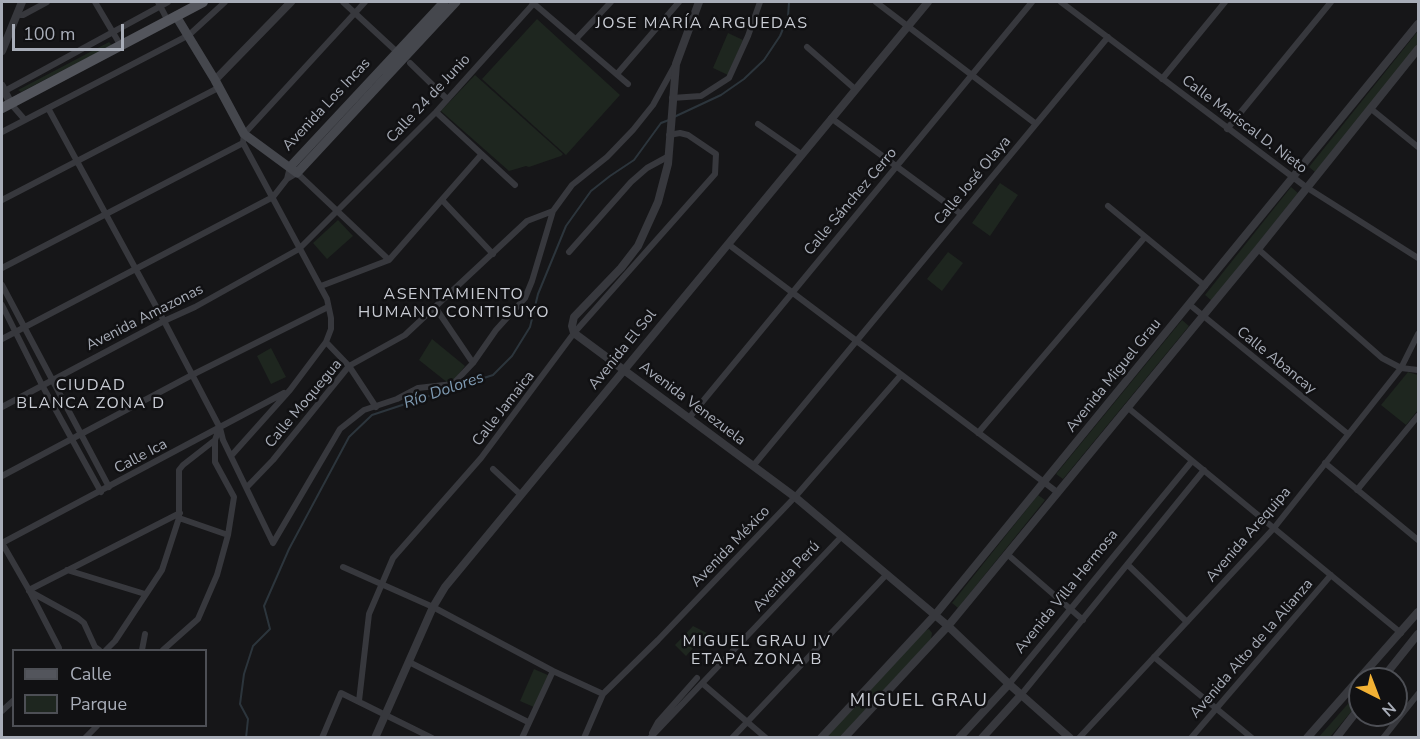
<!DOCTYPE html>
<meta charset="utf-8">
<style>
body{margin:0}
#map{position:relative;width:1420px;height:739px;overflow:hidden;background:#161618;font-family:"Nunito Sans",sans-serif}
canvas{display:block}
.frame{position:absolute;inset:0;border:3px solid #a8adb8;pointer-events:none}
.legend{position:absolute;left:12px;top:649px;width:195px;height:78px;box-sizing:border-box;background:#111113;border:2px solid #4d4f55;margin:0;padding:8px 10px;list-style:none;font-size:18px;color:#a8adb8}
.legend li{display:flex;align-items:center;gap:12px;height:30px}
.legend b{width:30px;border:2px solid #4d4f55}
.north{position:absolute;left:1348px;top:667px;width:60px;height:60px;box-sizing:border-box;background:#111113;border:2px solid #4d4f55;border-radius:50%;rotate:138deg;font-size:16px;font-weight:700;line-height:24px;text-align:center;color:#a8adb8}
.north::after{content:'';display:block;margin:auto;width:21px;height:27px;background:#f2b134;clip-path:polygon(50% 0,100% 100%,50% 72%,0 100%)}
.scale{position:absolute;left:12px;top:24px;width:112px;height:27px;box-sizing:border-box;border:3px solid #a8adb8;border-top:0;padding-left:8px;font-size:18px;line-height:21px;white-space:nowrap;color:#a8adb8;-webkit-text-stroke:4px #111113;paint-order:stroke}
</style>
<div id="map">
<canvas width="1420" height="739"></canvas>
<div class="frame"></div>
<ul class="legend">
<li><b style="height:8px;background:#53555c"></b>Calle</li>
<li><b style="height:16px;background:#1e261f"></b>Parque</li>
</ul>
<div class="north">N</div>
<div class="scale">100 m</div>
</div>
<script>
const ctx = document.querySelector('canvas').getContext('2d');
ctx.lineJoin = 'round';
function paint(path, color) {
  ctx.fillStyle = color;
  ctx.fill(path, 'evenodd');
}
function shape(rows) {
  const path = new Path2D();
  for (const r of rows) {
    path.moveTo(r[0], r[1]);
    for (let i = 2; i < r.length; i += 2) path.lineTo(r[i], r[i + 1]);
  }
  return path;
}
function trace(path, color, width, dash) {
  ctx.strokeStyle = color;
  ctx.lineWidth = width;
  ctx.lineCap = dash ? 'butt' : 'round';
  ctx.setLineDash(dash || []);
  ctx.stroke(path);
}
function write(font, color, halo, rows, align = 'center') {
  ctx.font = font + ' "Nunito Sans",sans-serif';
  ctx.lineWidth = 5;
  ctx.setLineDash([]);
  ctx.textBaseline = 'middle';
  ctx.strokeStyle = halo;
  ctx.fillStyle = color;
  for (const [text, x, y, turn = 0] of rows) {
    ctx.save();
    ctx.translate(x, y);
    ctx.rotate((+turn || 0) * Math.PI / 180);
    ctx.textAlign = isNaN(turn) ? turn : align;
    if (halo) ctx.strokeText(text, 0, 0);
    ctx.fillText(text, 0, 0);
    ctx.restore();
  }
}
paint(shape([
 [537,19,620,95,566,155,482,79],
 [1418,31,1418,45,1315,172,1309,167],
 [728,33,743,40,728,75,713,68],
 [109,42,112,45,21,92,18,90],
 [475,75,563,154,561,156,529,167,526,166,509,171,441,111],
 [1000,183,1018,195,990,236,972,223],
 [1291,187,1298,193,1212,301,1205,295],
 [338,220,353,236,327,259,313,243],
 [948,252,963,263,942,291,927,279],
 [1182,320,1189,326,1063,479,1056,474],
 [432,339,465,366,452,383,448,383,419,360],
 [271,348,286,377,271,384,257,356],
 [1408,372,1418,375,1418,410,1406,425,1381,405],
 [1038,495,1045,500,958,608,952,603],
 [693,626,707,633,686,656,675,645],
 [929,629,932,633,931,639,840,737,825,738,924,631],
 [534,669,550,676,536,708,520,701],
 [1360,690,1360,701,1330,737,1318,738]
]), '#1e261f');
trace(shape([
 [674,117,721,95,744,79,764,60,780,36,788,17,789,2],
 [246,738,248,719,240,704,244,674,253,646,270,629,264,606,289,549,349,437,372,415,493,375,512,356,530,327,538,294,566,226,591,191,610,176,634,160,661,123,669,120]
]), '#2c353c', 2);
trace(shape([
 [95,2,121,46],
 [158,2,168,21],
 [343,2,397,52],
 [532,2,628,84],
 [876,2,1036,124],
 [1061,2,1306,187,1418,258],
 [18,15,23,15,47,2],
 [576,39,611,2],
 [807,47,855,89],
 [410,63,447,99],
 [617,74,679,2],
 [1162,79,1225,2],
 [3,92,168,2],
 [672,98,701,96,729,78,748,36,760,2],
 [11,104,25,120],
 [48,108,164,321,220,428,223,440,273,543],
 [1370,108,1418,147],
 [436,112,515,185],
 [831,118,961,214],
 [758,124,801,154],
 [1227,129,1331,2],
 [2,132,189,35,225,2],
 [287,179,297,173,389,260],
 [2,200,220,87],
 [442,200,493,254],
 [1108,206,1205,286],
 [728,244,1057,492],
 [1258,249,1382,358,1401,368,1418,370],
 [569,252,631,182,647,168,669,156],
 [2,268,243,143],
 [2,285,109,487],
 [321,286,389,260,481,155],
 [2,305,42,385,101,492],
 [1190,305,1348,434],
 [435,307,473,363],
 [2,339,273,197,287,179,290,167],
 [326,342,349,366,376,407],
 [2,407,164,321,195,307,299,249,436,112,535,2],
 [1127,407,1401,633],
 [689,418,1032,2],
 [978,433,1145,237],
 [231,456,290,390,326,342,331,329,331,318,327,299,243,143,244,134,365,2],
 [1325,463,1418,540],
 [753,466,1108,37],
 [493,469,521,495],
 [2,476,192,375,328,307],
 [247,487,273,460,349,366,405,335,527,221,553,211],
 [1357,490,1418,416],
 [179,518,228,535],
 [2,543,284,393],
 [2,543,29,590,59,648,59,650],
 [273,543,340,429,364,410,397,399,418,388,453,384,473,363,496,330,525,298,532,281,553,211,572,185,607,157,633,130,653,105,675,65],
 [1007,554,1083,620],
 [1128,565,1187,622],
 [343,567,433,607,553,671,603,694],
 [67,570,145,594],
 [29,590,180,513],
 [29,591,78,618,84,623,95,647,99,650],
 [106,650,115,641,162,570,179,518,179,470,183,465,215,440,219,429],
 [142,650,145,634],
 [163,650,198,619,217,575,228,535,234,497,215,462,215,440],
 [1154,657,1252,738],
 [409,662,528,722],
 [703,684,766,738],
 [1009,684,1192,461],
 [1021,695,1204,470],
 [359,701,369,614,393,558,481,458,574,333,715,174,716,154,688,135,680,133,669,135],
 [2,711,14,700],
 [652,733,658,722,697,678],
 [85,738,97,726],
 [322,738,341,693,432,738],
 [522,738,553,671],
 [584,738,603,694,658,640,795,497,901,375],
 [650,738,842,536],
 [732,738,887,574],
 [1079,738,1274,528,1401,368,1418,334],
 [1191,738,1331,575],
 [1383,738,1418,694]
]), '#37383d', 6);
trace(shape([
 [699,2,676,64,668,164,658,202,638,246,621,268,574,317,572,326,574,333,795,497,948,626,1009,684,1070,738],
 [2,51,22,2],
 [215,80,291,2],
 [2,86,11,104],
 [1382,679,1418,634],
 [375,738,433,607,445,587,928,2],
 [821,738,935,615,1418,24],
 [844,738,948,626,1258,249,1418,49],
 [959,738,1009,684],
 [982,738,1021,695],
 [1307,738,1418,612],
 [1336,738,1360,707]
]), '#37383d', 8);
trace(shape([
 [176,16,215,80,244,134,297,173,456,2],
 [290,167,444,2]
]), '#45474d', 9);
trace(shape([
 [2,108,203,2]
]), '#53555c', 10);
write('15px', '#a8adb8', '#111113', [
 ["Calle 24 de Junio",429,99,-47],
 ["Avenida Los Incas",327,105,-47],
 ["Calle Mariscal D. Nieto",1244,125,37],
 ["Calle José Olaya",973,181,-50],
 ["Calle Sánchez Cerro",851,202,-50],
 ["Avenida Amazonas",145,318,-27],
 ["Avenida El Sol",623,350,-51],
 ["Calle Abancay",1276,361,39],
 ["Avenida Miguel Grau",1114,376,-51],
 ["Calle Moquegua",304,404,-50],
 ["Avenida Venezuela",692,404,37],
 ["Calle Jamaica",504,409,-52],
 ["Calle Ica",141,457,-28],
 ["Avenida Arequipa",1249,535,-49],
 ["Avenida México",731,547,-46],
 ["Avenida Perú",787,577,-47],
 ["Avenida Villa Hermosa",1067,592,-51],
 ["Avenida Alto de la Alianza",1252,649,-49]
]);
ctx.letterSpacing = '1.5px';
write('16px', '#c9ccd4', '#111113', [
 ["JOSE MARÍA ARGUEDAS",702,24],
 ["ASENTAMIENTO",454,295],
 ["HUMANO CONTISUYO",454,313],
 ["CIUDAD",91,386],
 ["BLANCA ZONA D",91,404],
 ["MIGUEL GRAU IV",757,642],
 ["ETAPA ZONA B",757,660]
]);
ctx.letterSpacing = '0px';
write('italic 16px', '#7f9bb3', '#111113', [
 ["Río Dolores",444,391,-19]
]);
ctx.letterSpacing = '1.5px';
write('18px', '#c9ccd4', '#111113', [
 ["MIGUEL GRAU",919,702]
]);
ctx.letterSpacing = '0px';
</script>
